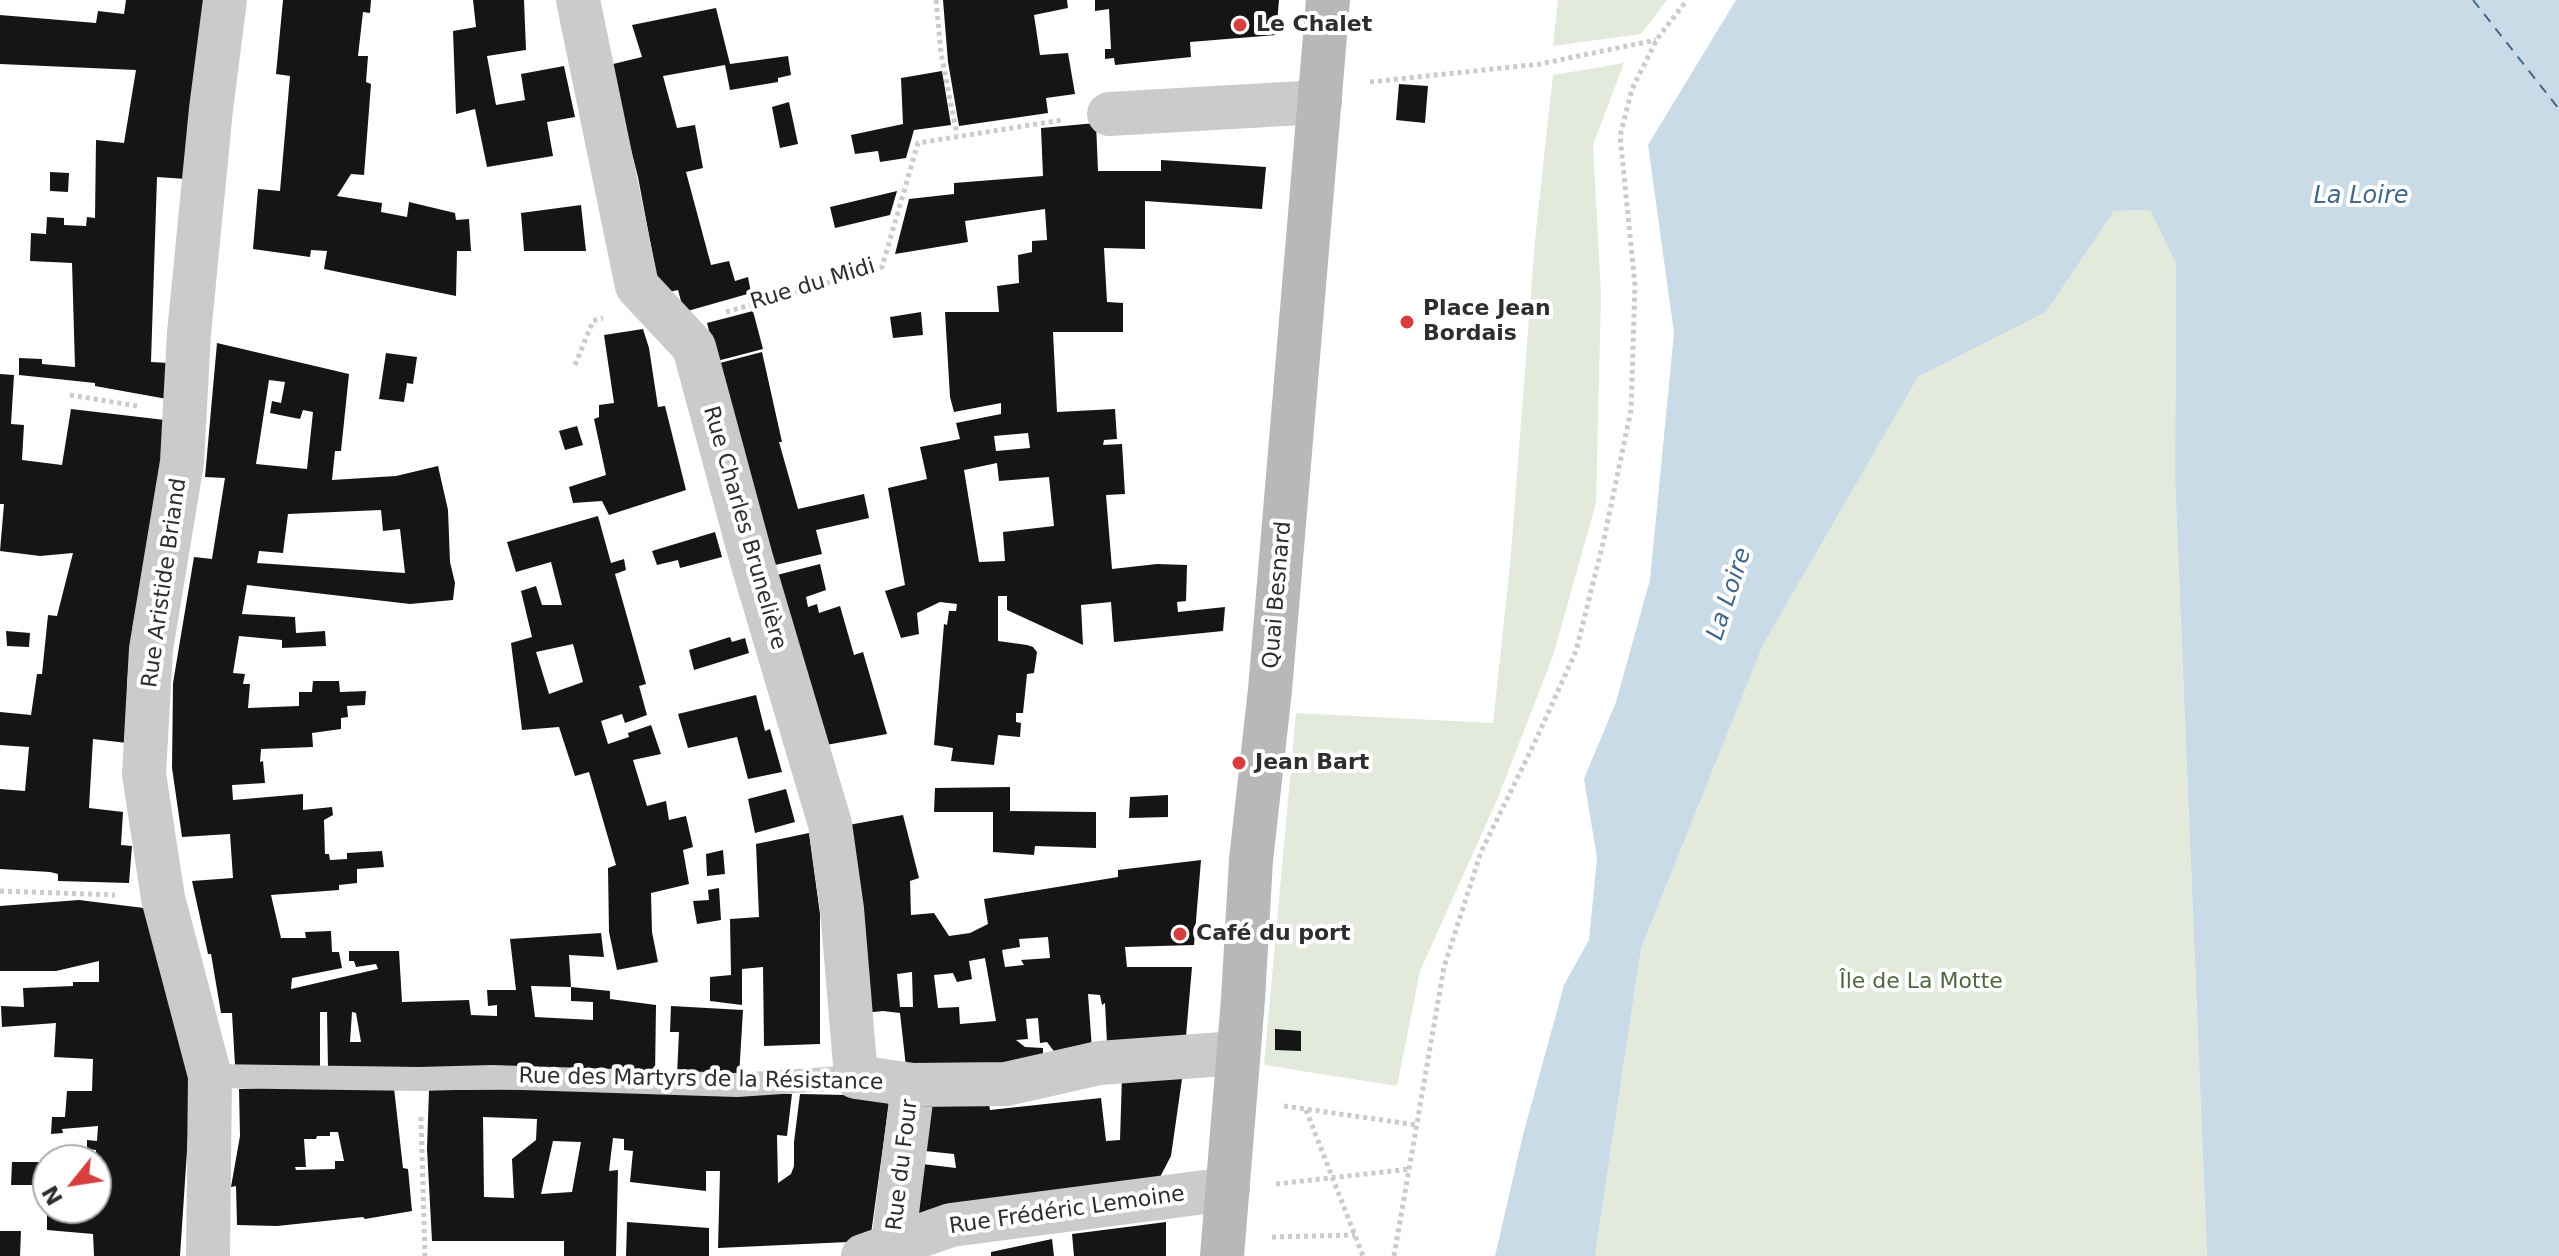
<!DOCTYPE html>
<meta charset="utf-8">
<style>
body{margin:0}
#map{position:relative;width:2559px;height:1256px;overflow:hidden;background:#fff;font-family:"DejaVu Sans",sans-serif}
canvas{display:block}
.north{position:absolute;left:32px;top:1144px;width:80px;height:80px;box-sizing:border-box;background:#fff;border:2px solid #ababab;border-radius:50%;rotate:240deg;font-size:22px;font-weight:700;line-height:32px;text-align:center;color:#2e2e2e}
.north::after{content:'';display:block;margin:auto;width:28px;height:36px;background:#d73e40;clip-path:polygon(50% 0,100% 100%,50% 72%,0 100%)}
</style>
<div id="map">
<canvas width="2559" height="1256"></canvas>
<div class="north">N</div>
</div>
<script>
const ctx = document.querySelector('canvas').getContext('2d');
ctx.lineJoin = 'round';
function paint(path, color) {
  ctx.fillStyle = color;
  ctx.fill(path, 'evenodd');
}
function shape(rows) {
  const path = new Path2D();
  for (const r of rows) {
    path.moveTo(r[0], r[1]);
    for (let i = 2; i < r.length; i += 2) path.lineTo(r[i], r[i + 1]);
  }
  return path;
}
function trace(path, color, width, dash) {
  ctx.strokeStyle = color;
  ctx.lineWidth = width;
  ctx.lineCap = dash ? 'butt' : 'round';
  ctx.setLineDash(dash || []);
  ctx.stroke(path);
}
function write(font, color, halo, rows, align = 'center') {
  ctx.font = font + ' "DejaVu Sans",sans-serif';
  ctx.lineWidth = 8;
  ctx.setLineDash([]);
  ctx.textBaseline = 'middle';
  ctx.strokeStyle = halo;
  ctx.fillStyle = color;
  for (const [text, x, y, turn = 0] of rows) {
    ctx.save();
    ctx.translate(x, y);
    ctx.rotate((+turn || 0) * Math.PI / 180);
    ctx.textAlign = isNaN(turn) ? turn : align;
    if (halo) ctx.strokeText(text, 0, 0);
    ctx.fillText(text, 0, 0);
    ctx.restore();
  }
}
paint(shape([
 [1558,0,1667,0,1641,34,1553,46],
 [1624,63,1593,145,1601,294,1596,503,1553,656,1497,800,1420,971,1397,1086,1264,1065,1296,713,1493,723,1510,566,1535,240,1553,75],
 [2150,210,2176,264,2175,479,2207,1256,1595,1256,1641,949,1763,645,1918,377,2046,312,2114,211]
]), '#e3eadc');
paint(shape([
 [1736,0,2559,0,2559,1256,2207,1256,2175,479,2176,264,2150,210,2114,211,2046,312,1918,377,1763,645,1641,949,1595,1256,1495,1256,1523,1135,1564,985,1589,940,1597,858,1584,779,1616,702,1650,580,1674,333,1648,145]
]), '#cadbe8');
trace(shape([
 [2473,0,2559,109]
]), '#426989', 2, [10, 8]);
paint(shape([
 [126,0,207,0,186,179,157,177,151,362,169,363,167,399,95,386,95,383,19,375,19,358,42,359,42,364,75,367,72,263,30,261,31,233,46,234,47,217,64,218,64,225,86,226,87,217,95,218,96,140,124,143,136,70,0,64,0,15,96,23,98,11,124,14],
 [283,0,371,0,370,13,363,12,358,56,368,56,366,82,371,84,364,175,351,174,337,196,382,203,381,212,407,217,409,202,455,213,456,220,469,219,471,251,457,251,456,296,324,269,327,251,311,250,310,257,253,249,258,189,280,191,290,76,276,74],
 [473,0,524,0,526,50,487,56,496,105,525,100,521,74,564,66,575,117,547,122,553,156,487,167,475,109,456,114,453,31,476,27],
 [943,0,1067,0,1068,8,1034,15,1040,55,1068,53,1075,94,1046,98,1048,113,959,126,948,62],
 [1095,0,1279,0,1276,35,1190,42,1191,57,1115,65,1114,58,1105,59,1105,49,1111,49,1109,9,1095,11],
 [716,8,730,64,788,56,791,75,778,78,778,82,730,90,725,65,663,76,677,128,695,125,703,168,686,172,711,265,729,261,735,281,748,277,751,293,684,312,678,290,660,294,638,177,609,65,642,57,632,25],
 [942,71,951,125,914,130,906,158,880,162,878,151,855,154,851,135,903,124,901,78],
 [1399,84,1428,86,1425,123,1396,120],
 [789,102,798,144,780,148,772,107],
 [1096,123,1098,171,1161,171,1161,160,1266,167,1262,209,1145,201,1145,249,1104,248,1107,302,1123,303,1123,332,1053,332,1057,412,1115,409,1117,439,1104,440,1103,445,1122,444,1125,494,1106,495,1112,569,1157,564,1187,565,1186,601,1177,602,1178,612,1225,607,1223,631,1114,642,1111,602,1081,605,1083,645,1007,610,1007,596,998,596,998,641,1027,645,1033,647,1037,652,1034,673,1027,674,1023,713,1016,713,1016,722,1021,723,1020,737,998,735,994,765,951,761,953,748,934,745,944,624,947,625,949,611,956,611,957,604,940,602,917,613,919,634,901,638,885,591,905,585,888,488,927,479,920,447,960,439,956,423,1001,414,1001,403,954,412,950,397,945,312,999,312,997,286,1019,283,1018,255,1032,252,1032,241,1047,240,1045,209,965,221,968,242,895,254,909,199,954,194,954,183,1043,176,1041,128],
 [1028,433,1030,448,996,451,994,436],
 [997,463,999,481,1049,477,1054,526,1003,532,1005,561,979,562,964,470],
 [50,172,69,173,68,192,50,191],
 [897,191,890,215,835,228,830,207],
 [581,205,586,251,524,251,521,213],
 [753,311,763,349,717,361,707,323],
 [921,312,923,335,893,338,890,317],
 [643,329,649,348,658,407,665,406,686,490,609,515,602,501,573,503,569,487,606,475,594,419,599,417,599,405,614,403,604,335],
 [217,343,349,374,341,451,335,451,332,480,396,476,438,466,448,510,450,562,455,583,453,600,410,604,247,585,242,614,295,617,296,633,325,631,326,646,282,648,282,640,239,636,233,673,245,674,243,684,250,684,248,708,299,706,299,692,312,692,313,681,339,681,340,692,366,691,365,705,347,706,348,717,341,718,341,729,312,733,313,747,261,749,260,762,263,761,265,783,232,785,233,800,303,794,303,810,332,807,333,815,324,820,325,854,329,854,330,860,347,859,347,853,382,851,384,867,357,869,357,883,339,885,339,890,271,895,281,938,306,938,305,932,331,931,332,952,339,952,342,968,292,978,291,989,378,969,376,964,356,967,354,961,349,961,349,951,399,951,402,1002,469,1000,471,1015,497,1016,497,1005,488,1006,487,990,516,990,510,939,601,933,604,957,569,955,571,987,531,986,535,1017,593,1020,593,1002,571,1001,571,987,610,991,610,999,656,1005,655,1075,328,1069,327,1012,320,1012,320,1069,235,1065,232,1013,221,1013,211,954,208,954,192,881,233,878,230,834,182,837,172,768,173,683,194,557,212,559,225,478,205,477],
 [269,380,285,382,281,403,272,401,270,413,300,419,303,410,313,412,307,469,256,464],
 [381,510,383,531,400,529,405,573,257,563,259,551,283,553,288,514],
 [352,1012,356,1013,361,1042,350,1042],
 [762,352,782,442,779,442,798,509,864,494,869,518,816,530,822,554,771,566,716,364],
 [386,353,417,357,413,384,407,383,404,402,379,399],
 [0,374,14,375,11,424,24,425,22,460,62,465,71,409,165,420,158,493,133,624,127,684,127,743,93,739,89,808,123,812,121,845,132,846,129,883,58,881,58,874,50,872,0,869,0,789,25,791,29,747,0,745,0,712,31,715,37,674,42,674,48,615,57,616,73,553,40,556,0,551,4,504,0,504],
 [577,426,583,445,565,450,559,431],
 [598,516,611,563,624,559,626,570,615,574,646,684,639,686,647,715,625,723,622,714,601,721,608,744,629,737,628,733,651,725,661,754,633,760,647,806,666,801,669,820,686,816,693,847,683,850,689,884,651,893,652,932,658,962,617,970,609,932,608,868,616,865,589,772,575,776,559,727,522,730,511,643,532,637,521,591,536,586,542,605,562,605,551,562,516,572,507,542],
 [573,644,583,682,549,694,536,652],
 [715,532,722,557,680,568,678,560,657,565,652,551],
 [820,564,826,590,806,597,808,607,817,604,819,613,840,606,854,655,863,652,887,734,826,745,773,576],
 [6,631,30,633,29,647,7,646],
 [730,637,732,642,745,638,749,653,694,670,689,650],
 [756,695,765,731,770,729,782,772,748,779,737,737,688,748,678,714],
 [1010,787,1010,811,1096,812,1096,848,1035,846,1034,855,993,852,993,812,934,812,935,788],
 [786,789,795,822,755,833,748,799],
 [1168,795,1168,817,1129,818,1130,797],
 [903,815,919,878,910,881,911,915,934,913,949,936,970,933,988,924,984,899,1118,877,1118,870,1201,860,1194,945,1125,947,1127,967,1192,967,1186,1036,1107,1043,1105,1003,1102,1005,1100,995,1088,994,1092,1049,1056,1054,1047,1042,1040,1043,1038,1018,1026,1019,1028,1039,1016,1040,1025,1047,1043,1048,1043,1064,906,1067,900,1013,883,1011,864,1013,843,826],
 [1048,937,1050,958,1021,960,1024,965,1005,967,1002,950,1020,947,1019,939],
 [985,958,996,1021,960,1024,959,1007,938,1008,934,975,953,973,957,982,972,979,969,961],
 [912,972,913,1007,900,1007,897,974],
 [809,833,820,914,820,1044,764,1046,763,967,742,969,742,1005,710,1001,710,977,731,975,730,919,759,917,756,844],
 [723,850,725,874,707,876,706,854],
 [719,888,721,920,697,924,693,901,709,900,708,890],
 [79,900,144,908,187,1052,190,1106,180,1256,94,1256,93,1234,47,1230,47,1210,92,1213,93,1208,96,1208,96,1150,87,1149,87,1140,97,1141,98,1126,62,1129,63,1133,51,1134,52,1117,65,1117,67,1091,92,1091,93,1059,54,1057,56,1023,2,1027,1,1006,24,1007,23,988,73,986,73,982,99,982,99,961,56,971,0,971,0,906],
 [671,1006,743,1010,739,1077,677,1075,679,1032,670,1032],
 [1275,1029,1301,1031,1301,1051,1275,1050],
 [1122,1076,1182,1079,1171,1156,1159,1179,909,1215,914,1163,956,1168,954,1154,915,1150,922,1099,988,1098,990,1110,1101,1098,1106,1141,1120,1140],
 [319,1086,394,1088,403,1168,408,1169,412,1211,365,1219,363,1217,277,1226,237,1225,236,1186,231,1187,240,1136,239,1089],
 [330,1132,338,1132,344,1161,335,1161,335,1169,296,1170,295,1167,306,1167,304,1139,316,1139,317,1136,330,1136],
 [587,1089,792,1094,787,1136,777,1135,778,1183,791,1174,794,1166,794,1142,800,1094,890,1096,870,1241,718,1248,720,1171,706,1171,706,1191,630,1182,633,1151,624,1150,624,1139,613,1138,609,1171,618,1170,616,1256,564,1256,564,1241,432,1241,427,1149,429,1090],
 [483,1117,537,1119,536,1140,512,1159,514,1198,484,1197],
 [553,1141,581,1142,572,1192,541,1194],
 [12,1162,48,1162,48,1185,11,1185],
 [627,1222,709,1228,709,1256,626,1256],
 [1166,1222,1166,1256,1074,1256,1072,1234],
 [0,1231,21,1231,20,1256,0,1256],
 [1052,1239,1054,1256,991,1256,991,1252]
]), '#151515');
trace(shape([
 [936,0,941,53,957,135],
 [1370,82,1540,64,1656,40],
 [726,312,882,267,918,143,1062,120],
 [575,365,593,321,603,318],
 [70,395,137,406],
 [0,891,115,895],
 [1284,1106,1417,1125],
 [1306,1110,1363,1256],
 [421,1117,425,1256],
 [1276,1184,1410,1169],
 [1272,1237,1355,1235],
 [1394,1256,1444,967,1481,852,1534,744,1576,651,1604,539,1631,410,1635,285,1620,136,1632,89,1657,39,1687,0]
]), '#cbcbcb', 5, [4, 4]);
trace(shape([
 [210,1076,419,1079,492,1077,737,1085,856,1077]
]), '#cbcbcb', 24);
trace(shape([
 [578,0,637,286,694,347,751,558,830,824,842,909,856,1077,913,1085,1006,1084,1099,1063,1237,1053],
 [1109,114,1320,102],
 [893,1244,913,1085],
 [208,1256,210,1076,163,898,144,774,151,649,182,462,189,333,211,109,225,0],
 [863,1256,951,1225,1228,1189]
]), '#cbcbcb', 44);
trace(shape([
 [1222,1256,1243,999,1251,860,1270,690,1328,0]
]), '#b8b8b8', 44);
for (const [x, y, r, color] of [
 [1240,25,8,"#d73e40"],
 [1407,322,8,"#d73e40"],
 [1239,763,8,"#d73e40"],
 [1180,934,8,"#d73e40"]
]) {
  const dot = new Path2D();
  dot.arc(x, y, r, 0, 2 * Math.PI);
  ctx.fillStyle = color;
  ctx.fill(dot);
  trace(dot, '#fff', 3);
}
write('bold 22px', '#2e2e2e', '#fff', [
 ["Le Chalet",1256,25],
 ["Place Jean",1423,309],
 ["Bordais",1423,334],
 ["Jean Bart",1255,763],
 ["Café du port",1196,934]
], 'left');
write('22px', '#2e2e2e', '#fff', [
 ["Rue du Midi",813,285,-17],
 ["Rue Charles Brunelière",744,528,74],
 ["Rue Aristide Briand",165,583,-82],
 ["Quai Besnard",1278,595,-85],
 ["Rue des Martyrs de la Résistance",701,1080,1],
 ["Rue du Four",903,1165,-83],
 ["Rue Frédéric Lemoine",1067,1211,-8]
]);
write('22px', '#4f663f', '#fff', [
 ["Île de La Motte",1921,982]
]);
write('italic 24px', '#426989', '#fff', [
 ["La Loire",2361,197],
 ["La Loire",1730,594,-72]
]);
</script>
